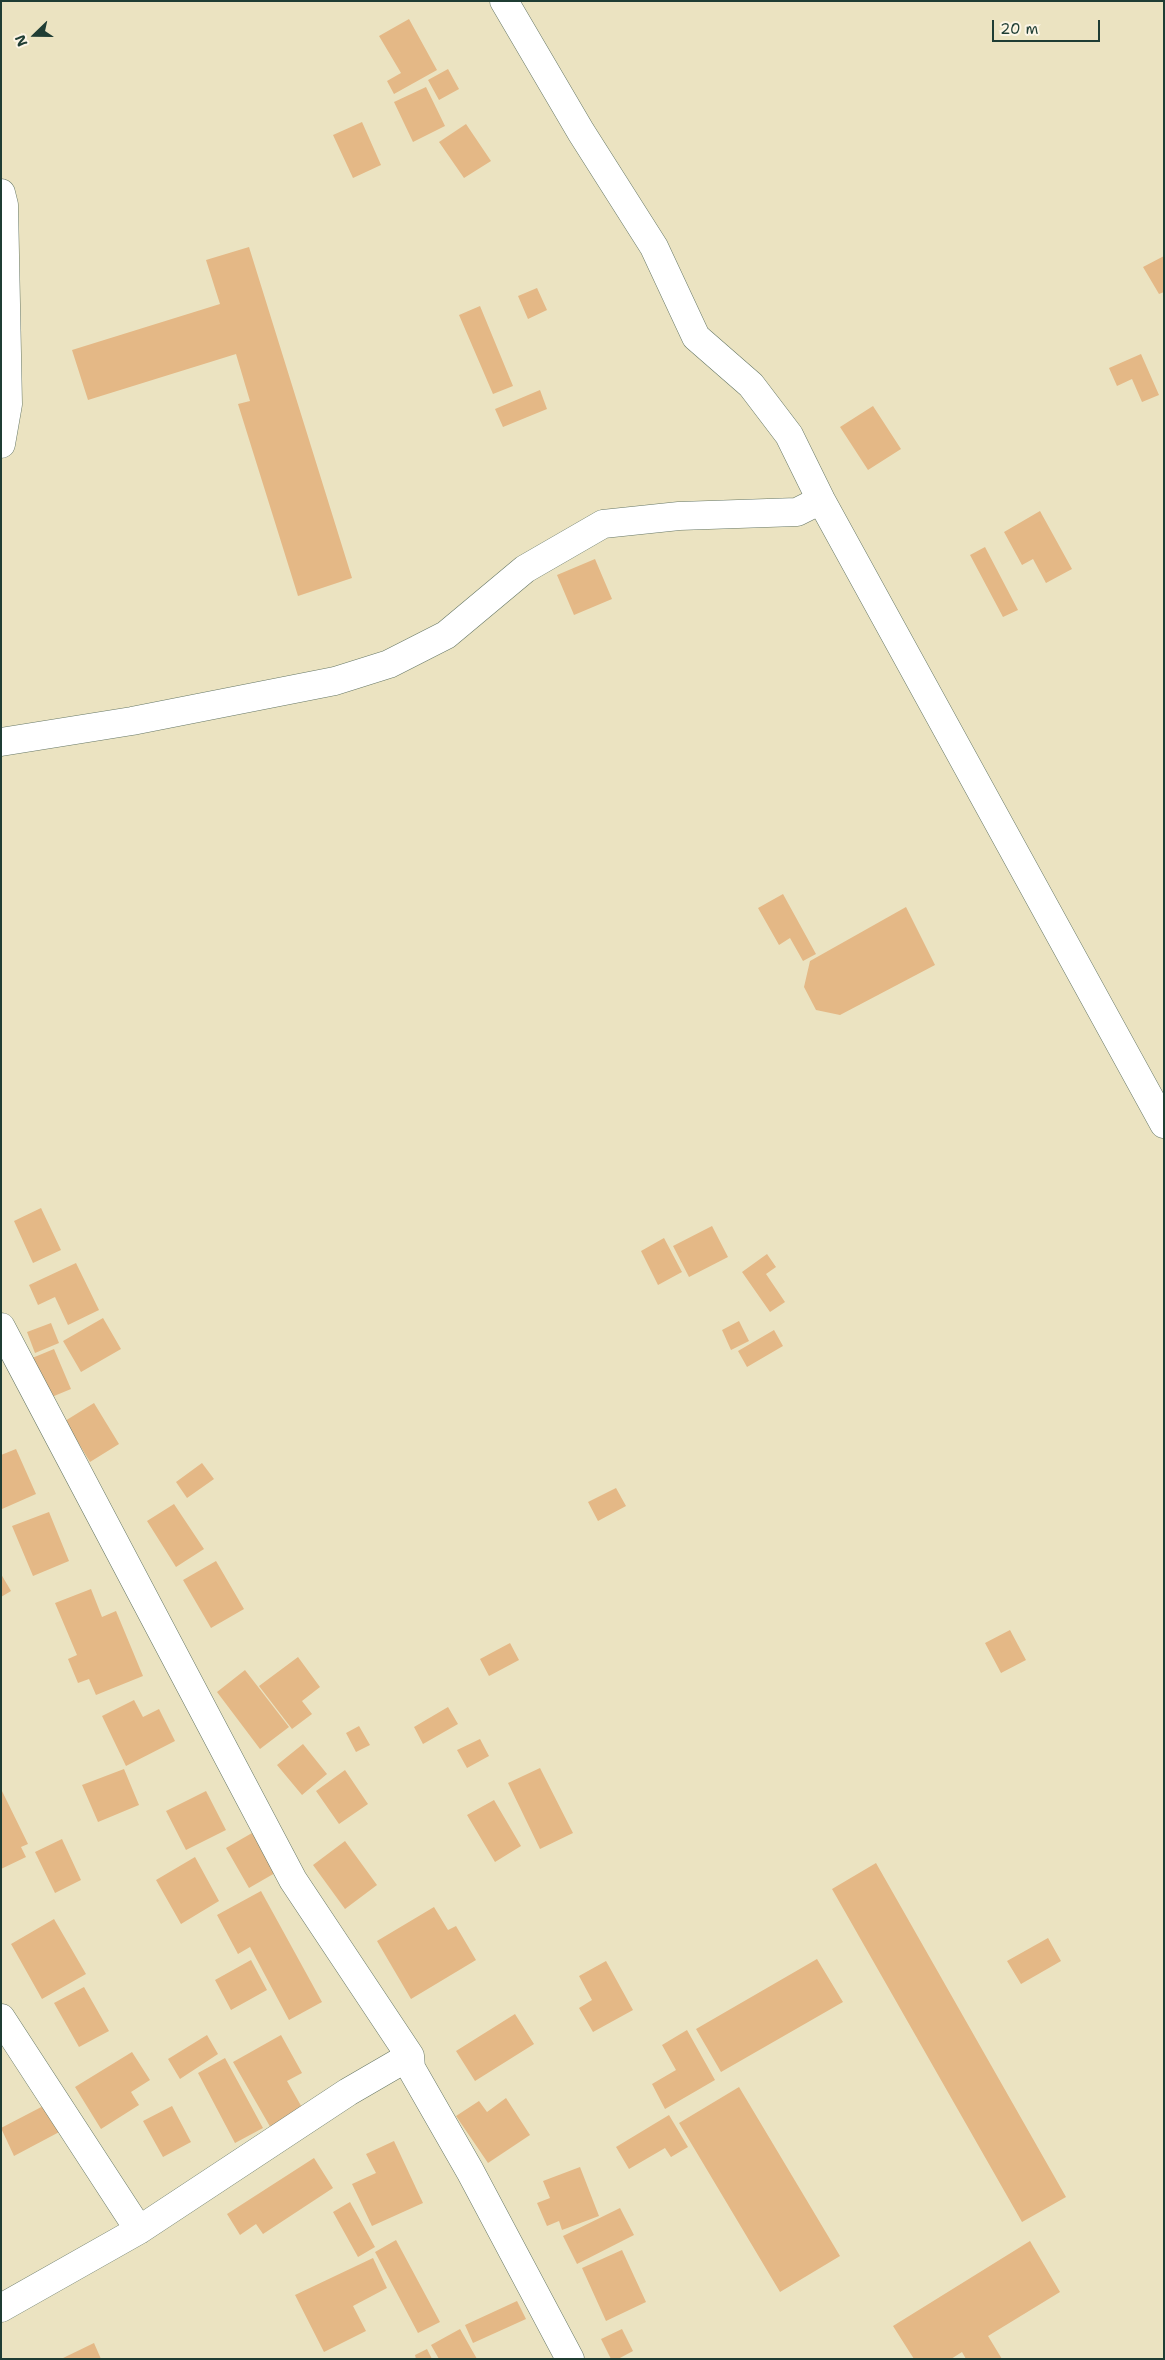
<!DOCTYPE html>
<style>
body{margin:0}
#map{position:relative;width:1165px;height:2360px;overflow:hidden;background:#ebe3c1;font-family:"Shantell Sans",sans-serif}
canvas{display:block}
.frame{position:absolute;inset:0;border:2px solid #1f3d34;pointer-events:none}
.north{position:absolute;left:10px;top:10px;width:50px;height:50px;-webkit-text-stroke:4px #fcf5e5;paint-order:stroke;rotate:248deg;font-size:14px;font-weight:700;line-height:20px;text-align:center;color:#1f3d34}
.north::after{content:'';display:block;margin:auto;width:18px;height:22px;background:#1f3d34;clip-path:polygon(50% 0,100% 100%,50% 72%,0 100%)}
.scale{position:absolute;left:992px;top:20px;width:108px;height:22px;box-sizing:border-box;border:2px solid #1f3d34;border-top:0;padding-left:6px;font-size:15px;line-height:18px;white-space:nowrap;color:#1f3d34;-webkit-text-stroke:4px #fcf5e5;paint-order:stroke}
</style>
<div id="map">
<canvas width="1165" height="2360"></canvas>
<div class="frame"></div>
<div class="north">N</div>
<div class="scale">20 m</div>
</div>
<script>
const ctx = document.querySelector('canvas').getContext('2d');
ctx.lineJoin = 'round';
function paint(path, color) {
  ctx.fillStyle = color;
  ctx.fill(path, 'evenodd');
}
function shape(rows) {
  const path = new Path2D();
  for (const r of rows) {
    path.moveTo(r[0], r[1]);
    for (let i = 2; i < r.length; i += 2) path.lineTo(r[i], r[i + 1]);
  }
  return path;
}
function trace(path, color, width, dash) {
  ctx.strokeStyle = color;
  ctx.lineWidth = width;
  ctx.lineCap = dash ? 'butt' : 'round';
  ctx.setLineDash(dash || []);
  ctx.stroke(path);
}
paint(shape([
 [409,19,437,70,394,94,387,81,401,73,379,36],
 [448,69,459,89,439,100,428,80],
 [426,87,445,126,413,142,394,102],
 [362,122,381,165,353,178,333,135],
 [466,124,491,161,464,178,439,142],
 [249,247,352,578,298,596,238,404,250,401,236,354,88,400,72,350,220,304,206,260],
 [1164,256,1164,292,1159,294,1143,267],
 [537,288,547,310,528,319,518,296],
 [480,306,513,386,493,394,459,315],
 [1141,354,1159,395,1142,402,1132,379,1117,386,1109,368],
 [540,390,547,409,503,427,495,409],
 [873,406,901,449,868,470,840,427],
 [1040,511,1072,569,1046,583,1033,559,1022,565,1004,532],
 [985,547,1018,610,1003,617,970,555],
 [595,559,612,599,574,615,557,575],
 [783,894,816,954,803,961,790,938,779,945,758,908],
 [906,907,935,965,840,1015,816,1010,804,987,810,961],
 [41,1208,61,1250,33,1263,14,1221],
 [712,1226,728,1257,689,1277,673,1246],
 [664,1238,682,1272,658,1285,641,1251],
 [767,1254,776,1267,766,1274,785,1302,770,1312,742,1272],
 [76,1263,99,1310,68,1325,55,1297,38,1305,29,1285],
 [103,1318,121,1349,81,1372,63,1341],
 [739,1321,749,1341,731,1350,722,1330],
 [51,1323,59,1343,35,1353,27,1332],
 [774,1330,783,1346,747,1367,738,1351],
 [54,1349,71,1389,42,1401,25,1361],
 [94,1403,119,1444,90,1462,65,1421],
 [16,1449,36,1494,2,1509,1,1455],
 [202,1463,214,1479,187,1498,176,1482],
 [616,1488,626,1506,598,1521,588,1502],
 [174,1504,204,1549,176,1567,147,1521],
 [49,1512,69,1561,33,1576,12,1526],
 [216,1561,244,1609,211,1628,183,1580],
 [1,1574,11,1591,1,1597],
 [91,1589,102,1617,116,1611,143,1676,96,1695,89,1679,78,1683,68,1659,77,1655,55,1603],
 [1010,1630,1026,1660,1001,1673,985,1643],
 [510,1643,519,1660,489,1676,480,1659],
 [298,1657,320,1687,302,1701,312,1714,292,1729,259,1686],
 [245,1670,289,1727,260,1749,217,1692],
 [134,1700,143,1717,159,1709,175,1741,126,1766,102,1716],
 [448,1707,458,1724,423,1744,414,1727],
 [359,1726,370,1745,356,1752,346,1733],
 [480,1739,489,1756,467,1768,457,1750],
 [303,1744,327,1774,302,1795,277,1765],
 [540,1768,573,1833,540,1849,508,1783],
 [124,1769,139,1805,98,1822,82,1785],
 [345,1770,368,1804,339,1824,316,1791],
 [1,1789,28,1844,21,1847,26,1857,1,1869],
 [206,1791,226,1830,186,1850,166,1811],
 [494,1800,521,1846,495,1862,467,1815],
 [252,1833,275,1873,249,1888,226,1848],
 [62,1839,81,1880,55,1893,35,1852],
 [345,1841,377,1885,345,1909,313,1865],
 [195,1857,219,1901,181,1924,156,1880],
 [876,1863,1066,2197,1022,2222,832,1889],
 [261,1891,322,2002,289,2020,250,1947,238,1954,217,1915],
 [434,1907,448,1930,456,1926,476,1960,411,1999,377,1941],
 [54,1919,86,1974,42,1999,11,1944],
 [1048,1938,1061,1961,1021,1984,1007,1961],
 [817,1959,843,2002,721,2072,696,2029],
 [251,1960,267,1990,231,2010,215,1980],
 [606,1961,633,2010,593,2032,579,2008,592,2000,579,1976],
 [84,1987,109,2031,79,2047,54,2003],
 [515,2014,534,2044,475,2081,456,2051],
 [687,2030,715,2080,665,2109,652,2084,676,2070,662,2045],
 [207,2035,218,2054,180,2079,168,2059],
 [281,2035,302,2073,287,2081,304,2111,272,2130,233,2062],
 [132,2052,150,2080,131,2092,139,2105,101,2129,75,2087],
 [225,2058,263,2128,235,2143,198,2073],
 [739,2087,840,2256,780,2292,679,2123],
 [506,2098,530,2135,488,2163,456,2116,479,2101,487,2112],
 [49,2103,63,2130,14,2156,1,2128],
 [172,2106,191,2142,163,2157,143,2121],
 [669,2115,688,2147,671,2157,665,2148,629,2169,616,2147],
 [394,2141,423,2203,372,2226,352,2184,376,2173,366,2154],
 [314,2158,333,2188,263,2234,256,2224,240,2235,227,2214],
 [580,2167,599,2216,562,2230,559,2221,547,2226,537,2203,550,2198,543,2181],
 [350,2202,375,2247,358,2257,333,2212],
 [620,2208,634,2235,577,2264,563,2236],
 [396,2240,440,2322,418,2333,375,2252],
 [1030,2241,1060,2292,988,2336,1002,2359,966,2359,962,2352,951,2359,914,2359,893,2326],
 [622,2250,646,2302,606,2321,582,2268],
 [373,2258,387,2288,353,2306,366,2331,324,2352,295,2295],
 [517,2301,526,2319,473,2343,465,2325],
 [460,2329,477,2359,439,2359,431,2345],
 [622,2329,633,2351,618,2359,611,2359,601,2339],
 [94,2343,101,2359,61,2359],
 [427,2349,432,2359,416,2359,415,2355]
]), '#e4b886');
const minor = shape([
 [504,1,581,132,654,247,696,337,751,385,789,435,821,500,1164,1124],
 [1,193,4,205,8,404,1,444],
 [1,742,132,721,335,681,389,664,446,635,525,569,603,524,679,516,797,512,821,500],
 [1,1327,293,1880,410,2056],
 [1,2018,139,2230],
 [1,2308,139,2230,348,2092,410,2056,411,2068,470,2171,570,2359]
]);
trace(minor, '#667765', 29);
trace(minor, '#fff', 28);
</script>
